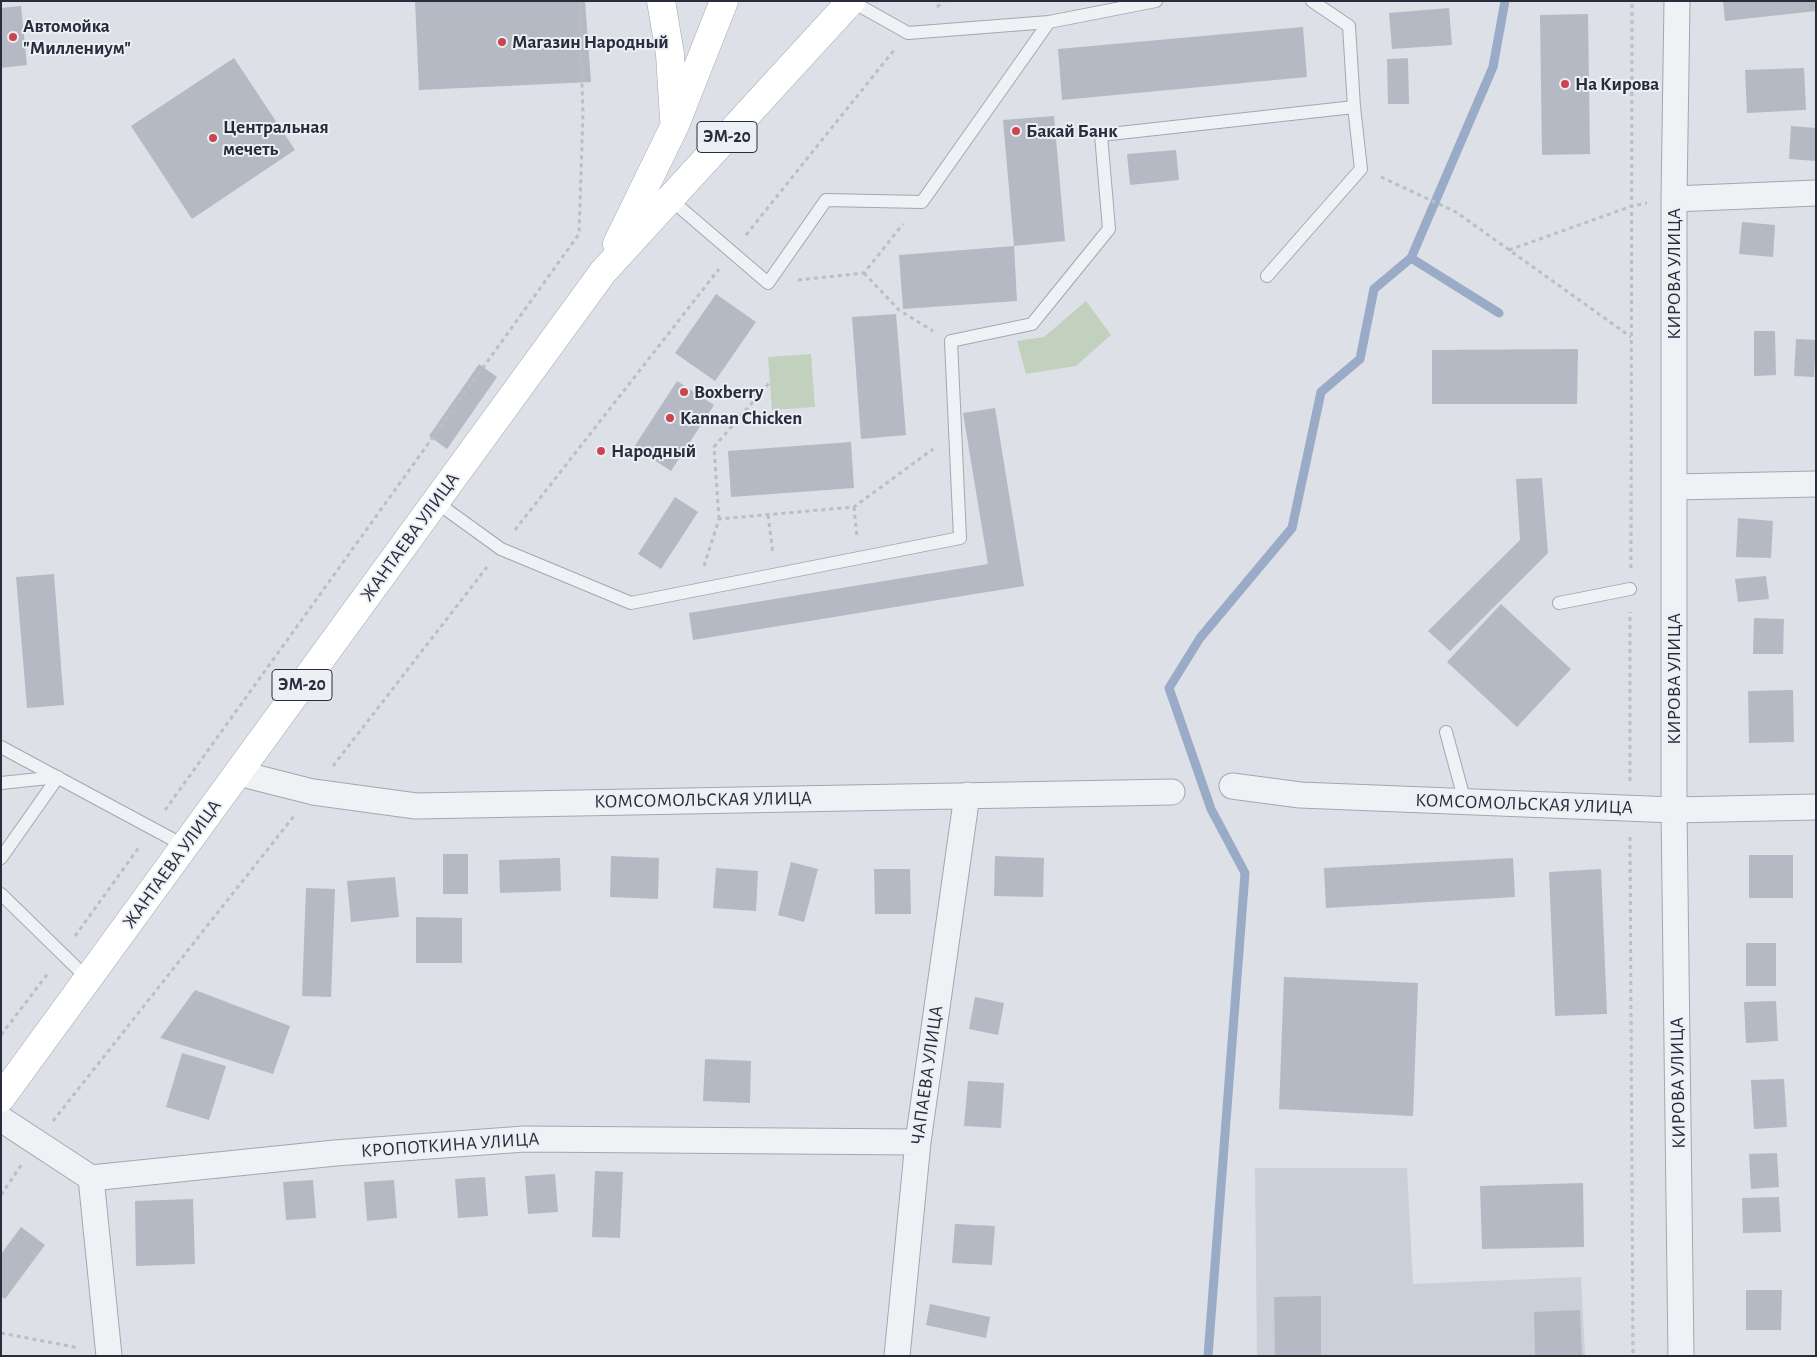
<!DOCTYPE html>
<meta charset="utf-8">
<style>
body{margin:0}
#map{position:relative;width:1817px;height:1357px;overflow:hidden;background:#dde0e6;font-family:"Alegreya Sans",sans-serif}
canvas{display:block}
.frame{position:absolute;inset:0;border:2px solid #272d3c;pointer-events:none}
</style>
<div id="map">
<canvas width="1817" height="1357"></canvas>
<div class="frame"></div>
</div>
<script>
const ctx = document.querySelector('canvas').getContext('2d');
ctx.lineJoin = 'round';
function paint(path, color) {
  ctx.fillStyle = color;
  ctx.fill(path, 'evenodd');
}
function shape(rows) {
  const path = new Path2D();
  for (const r of rows) {
    path.moveTo(r[0], r[1]);
    for (let i = 2; i < r.length; i += 2) path.lineTo(r[i], r[i + 1]);
  }
  return path;
}
function trace(path, color, width, dash) {
  ctx.strokeStyle = color;
  ctx.lineWidth = width;
  ctx.lineCap = dash ? 'butt' : 'round';
  ctx.setLineDash(dash || []);
  ctx.stroke(path);
}
function write(font, color, halo, rows, align = 'center') {
  ctx.font = font + ' "Alegreya Sans",sans-serif';
  ctx.lineWidth = 4;
  ctx.setLineDash([]);
  ctx.textBaseline = 'middle';
  ctx.strokeStyle = halo;
  ctx.fillStyle = color;
  for (const [text, x, y, turn = 0] of rows) {
    ctx.save();
    ctx.translate(x, y);
    ctx.rotate((+turn || 0) * Math.PI / 180);
    ctx.textAlign = isNaN(turn) ? turn : align;
    if (halo) ctx.strokeText(text, 0, 0);
    ctx.fillText(text, 0, 0);
    ctx.restore();
  }
}
paint(shape([
 [1255,1168,1407,1168,1413,1284,1581,1277,1585,1356,1257,1356]
]), '#cbcfd8');
paint(shape([
 [1086,301,1111,335,1076,366,1026,374,1017,341,1044,337],
 [811,354,815,407,772,410,768,357]
]), '#c2d0be');
trace(shape([
 [1411,258,1499,313],
 [1208,1356,1245,873,1211,809,1169,688,1200,638,1292,528,1321,392,1360,359,1374,289,1411,258,1493,67,1505,1]
]), '#99abc6', 9);
paint(shape([
 [415,1,585,1,591,82,419,90],
 [1723,1,1816,1,1816,11,1725,21],
 [21,6,27,65,1,68,1,8],
 [1449,8,1452,45,1392,49,1389,13],
 [1588,14,1590,154,1542,155,1540,15],
 [1303,27,1307,77,1062,100,1058,49],
 [234,58,295,150,192,219,131,126],
 [1408,58,1409,104,1388,104,1387,59],
 [1804,68,1806,110,1747,113,1745,70],
 [1054,116,1065,241,1014,246,1003,120],
 [1791,126,1816,128,1816,161,1789,159],
 [1176,150,1179,180,1130,185,1127,154],
 [1742,222,1775,225,1773,257,1739,254],
 [1014,246,1017,301,903,309,899,255],
 [716,294,756,322,715,381,675,353],
 [896,314,906,435,861,439,852,317],
 [1754,331,1775,331,1776,375,1754,376],
 [1796,339,1816,340,1814,377,1794,376],
 [1578,349,1577,404,1432,404,1432,350],
 [479,364,497,377,447,449,429,436],
 [677,381,714,405,671,471,634,447],
 [995,408,1024,586,693,640,689,613,988,564,963,413],
 [851,442,854,488,731,497,728,451],
 [1542,478,1548,553,1450,651,1428,631,1520,540,1516,479],
 [675,497,698,512,661,569,638,554],
 [1738,518,1773,521,1771,558,1736,557],
 [54,574,64,705,27,708,16,577],
 [1766,576,1769,599,1738,602,1735,579],
 [1501,604,1571,669,1517,727,1447,662],
 [1754,618,1784,619,1783,654,1753,654],
 [1793,690,1794,742,1749,743,1748,691],
 [443,854,468,854,468,894,443,894],
 [1749,855,1793,855,1793,898,1749,898],
 [611,856,659,858,658,899,610,897],
 [995,856,1044,858,1043,897,994,896],
 [560,858,561,891,500,893,499,860],
 [1513,858,1515,897,1326,908,1324,868],
 [791,862,818,869,804,922,778,915],
 [716,868,758,871,756,911,713,908],
 [874,869,910,869,911,914,875,914],
 [1601,869,1607,1014,1555,1016,1549,872],
 [395,877,399,917,351,922,347,881],
 [306,888,335,889,331,997,302,996],
 [416,917,462,918,462,963,416,963],
 [1746,943,1776,943,1776,986,1746,986],
 [1284,977,1418,983,1413,1116,1279,1109],
 [195,990,290,1026,273,1074,160,1038],
 [975,997,1004,1003,998,1035,969,1029],
 [1776,1001,1778,1041,1746,1043,1744,1002],
 [182,1053,226,1066,209,1120,166,1107],
 [705,1059,751,1061,750,1103,703,1101],
 [1784,1079,1787,1127,1754,1129,1751,1080],
 [968,1081,1004,1083,1001,1128,964,1126],
 [1777,1153,1779,1187,1751,1189,1749,1154],
 [595,1171,623,1172,620,1238,592,1237],
 [555,1174,558,1212,528,1214,525,1176],
 [485,1177,488,1216,458,1218,455,1179],
 [313,1180,316,1218,286,1220,283,1182],
 [394,1180,397,1218,367,1221,364,1182],
 [1583,1183,1584,1247,1482,1249,1480,1186],
 [1779,1197,1781,1232,1743,1233,1742,1198],
 [193,1199,195,1264,136,1266,135,1201],
 [955,1224,995,1226,992,1265,952,1263],
 [21,1227,45,1245,5,1299,1,1296,1,1254],
 [1746,1290,1782,1290,1781,1330,1746,1330],
 [1321,1296,1321,1356,1275,1356,1274,1297],
 [930,1304,990,1317,986,1338,926,1325],
 [1580,1310,1582,1356,1535,1356,1534,1312]
]), '#b4b9c3');
const service = shape([
 [851,1,908,33,1049,22],
 [670,199,768,283,826,200,922,202,1049,22,1156,1],
 [1267,276,1361,169,1354,107,1349,26,1312,1],
 [436,502,501,549,631,603,960,538,951,341,1032,324,1109,229,1101,135,1354,107],
 [1559,603,1630,589],
 [1446,732,1465,802],
 [1,747,185,846],
 [1,783,58,777],
 [1,858,58,777],
 [1,894,88,979]
]);
const minor = shape([
 [1677,1,1674,199,1674,810,1681,1356],
 [1674,199,1816,193],
 [1674,487,1816,484],
 [238,773,313,792,416,806,1172,792],
 [1232,786,1300,795,1674,810,1816,807],
 [1,1119,91,1178,335,1153,524,1139,918,1142],
 [91,1178,109,1356],
 [897,1356,918,1142,967,795]
]);
const primary = shape([
 [661,1,670,54,674,119],
 [617,244,675,125,724,1],
 [1,1098,603,272,851,1]
]);
trace(service, '#a3a7b0', 14);
trace(minor, '#a3a7b0', 27);
trace(primary, '#9da4b2', 29);
trace(shape([
 [937,7,944,1],
 [1381,177,1456,212,1631,337],
 [746,235,894,50],
 [1509,250,1632,206,1647,203],
 [864,273,899,310,933,331],
 [798,280,864,273,903,224],
 [854,507,857,537],
 [768,515,773,554],
 [719,519,714,447,770,382],
 [515,530,719,269],
 [704,566,719,519,854,507,933,449],
 [1631,568,1632,1],
 [333,766,487,567],
 [1630,781,1630,612],
 [165,810,579,234,583,113,579,1],
 [1630,837,1633,1356],
 [75,936,140,846],
 [1,1035,49,972],
 [53,1121,294,816],
 [1,1195,22,1164],
 [1,1333,79,1348]
]), '#bbbec5', 3, [4, 4]);
trace(service, '#eff1f5', 12);
trace(minor, '#eff1f5', 25);
trace(primary, '#fff', 28);
for (const [x, y, r, color] of [
 [13,37,5,"#c94550"],
 [502,42,5,"#c94550"],
 [1565,84,5,"#c94550"],
 [1016,131,5,"#c94550"],
 [213,138,5,"#c94550"],
 [684,392,5,"#c94550"],
 [670,418,5,"#c94550"],
 [601,451,5,"#c94550"]
]) {
  const dot = new Path2D();
  dot.arc(x, y, r, 0, 2 * Math.PI);
  ctx.fillStyle = color;
  ctx.fill(dot);
  trace(dot, '#eceff4', 2);
}
for (const [x, y, w] of [
 [727,137,60],
 [302,685,60]
]) {
  const box = new Path2D();
  box.roundRect(x - w / 2, y - 15.5, w, 31, 4);
  ctx.fillStyle = '#eceff4';
  ctx.fill(box);
  trace(box, '#272d3c', 1);
}
write('bold 18px', '#272d3c', null, [
 ["ЭМ-20",727,137],
 ["ЭМ-20",302,685]
]);
write('bold 19px', '#272d3c', '#eceff4', [
 ["Автомойка",23,26],
 ["\"Миллениум\"",23,48],
 ["Магазин Народный",512,42],
 ["На Кирова",1575,84],
 ["Центральная",223,127],
 ["мечеть",223,149],
 ["Бакай Банк",1026,131],
 ["Boxberry",694,392],
 ["Kannan Chicken",680,418],
 ["Народный",611,451]
], 'left');
write('19px', '#272d3c', '#eceff4', [
 ["КИРОВА УЛИЦА",1674,274,-90],
 ["ЖАНТАЕВА УЛИЦА",410,537,-54],
 ["КИРОВА УЛИЦА",1674,679,-90],
 ["КОМСОМОЛЬСКАЯ УЛИЦА",703,800,-1],
 ["КОМСОМОЛЬСКАЯ УЛИЦА",1524,804,2],
 ["ЖАНТАЕВА УЛИЦА",172,864,-54],
 ["ЧАПАЕВА УЛИЦА",927,1075,-82],
 ["КИРОВА УЛИЦА",1678,1083,-91],
 ["КРОПОТКИНА УЛИЦА",450,1145,-4]
]);
</script>
